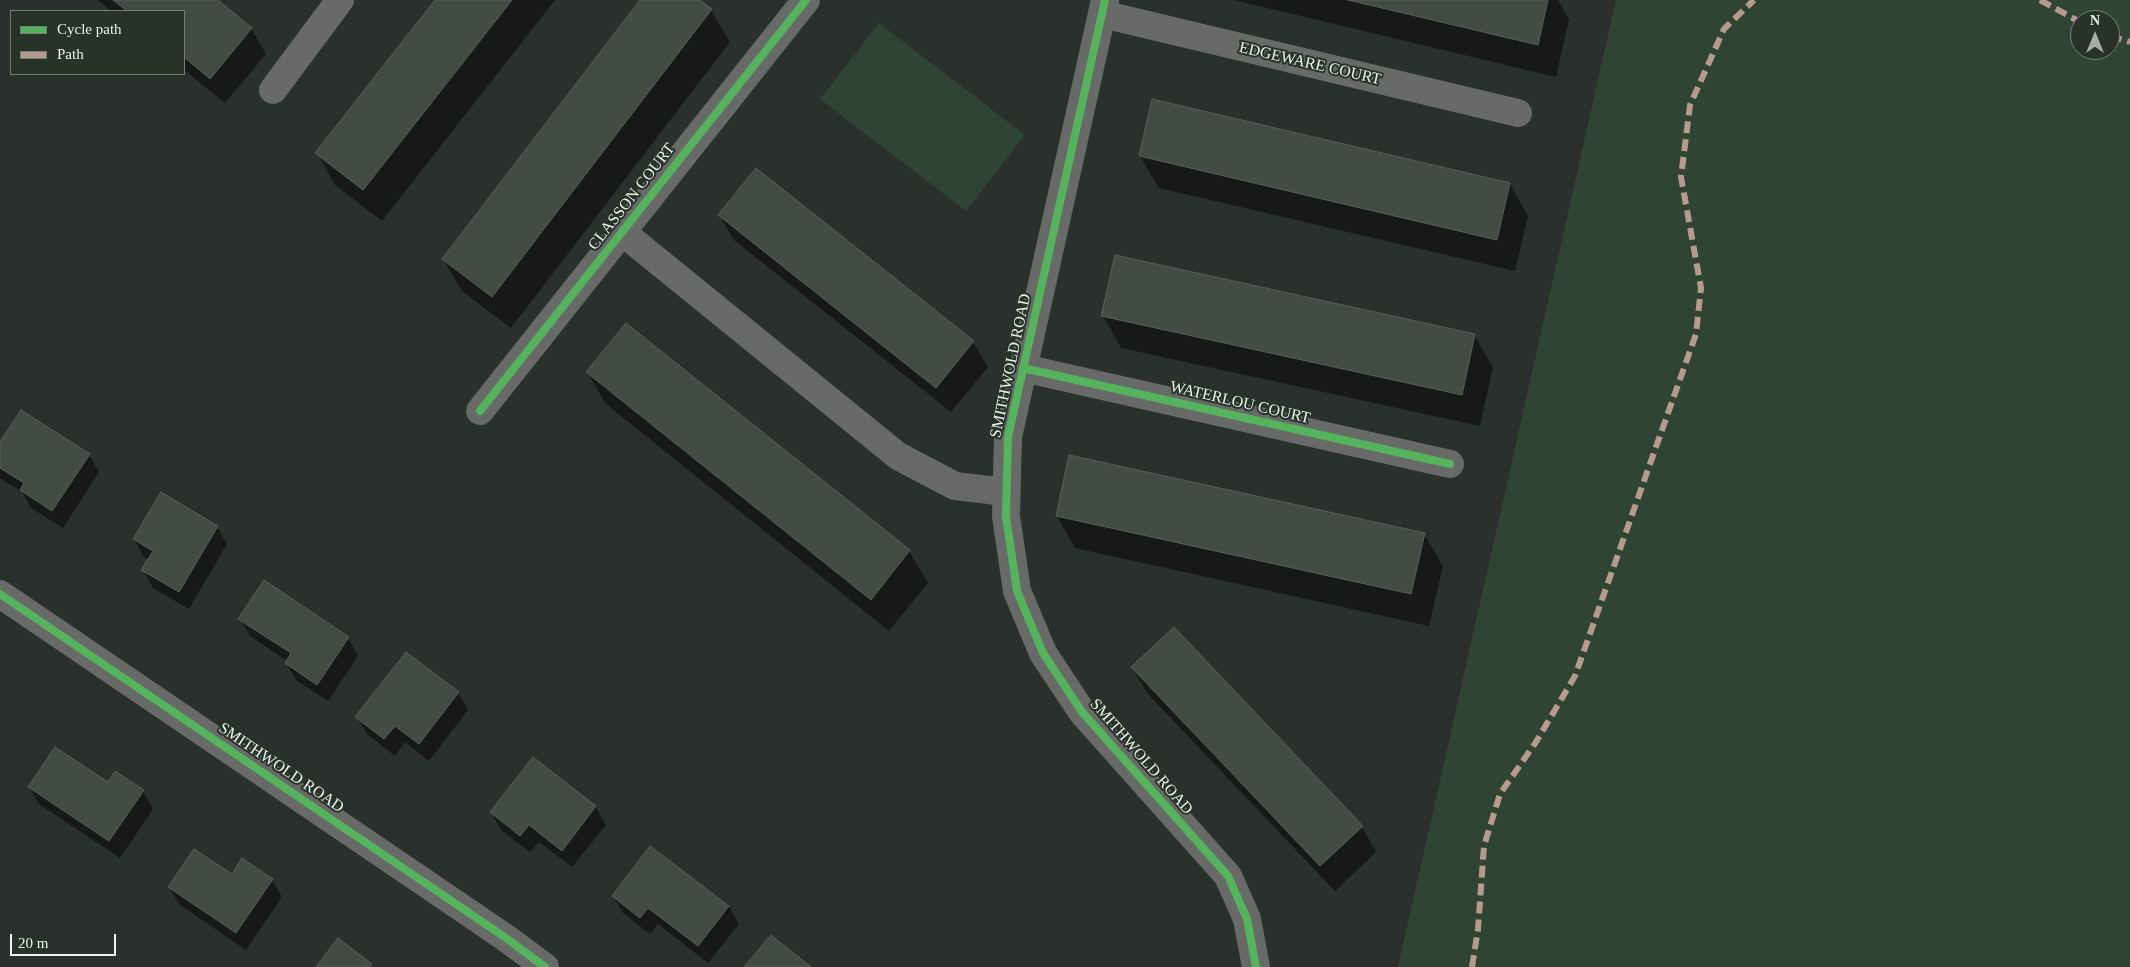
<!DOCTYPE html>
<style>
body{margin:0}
#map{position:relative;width:2130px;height:967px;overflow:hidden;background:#2a302b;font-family:Georgia,serif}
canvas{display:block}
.legend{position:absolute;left:10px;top:10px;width:175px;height:65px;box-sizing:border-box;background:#273329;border:1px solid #757f76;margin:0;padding:6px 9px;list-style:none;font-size:15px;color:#e9f1ea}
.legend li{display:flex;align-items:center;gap:10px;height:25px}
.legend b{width:25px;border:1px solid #757f76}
.north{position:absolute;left:2070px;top:10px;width:50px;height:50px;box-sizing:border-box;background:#273329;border:1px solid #757f76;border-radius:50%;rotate:0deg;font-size:14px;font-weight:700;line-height:20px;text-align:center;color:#e9f1ea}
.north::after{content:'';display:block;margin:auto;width:18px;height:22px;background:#a6ada7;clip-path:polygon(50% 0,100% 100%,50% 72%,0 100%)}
.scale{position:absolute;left:10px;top:934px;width:106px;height:22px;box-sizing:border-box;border:2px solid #e9f1ea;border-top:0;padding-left:6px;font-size:15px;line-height:18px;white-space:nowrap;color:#e9f1ea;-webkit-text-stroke:4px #273329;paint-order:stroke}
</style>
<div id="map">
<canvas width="2130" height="967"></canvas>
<ul class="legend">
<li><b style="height:6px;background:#56b35d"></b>Cycle path</li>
<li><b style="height:6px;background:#b69a8f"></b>Path</li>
</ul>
<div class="north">N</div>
<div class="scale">20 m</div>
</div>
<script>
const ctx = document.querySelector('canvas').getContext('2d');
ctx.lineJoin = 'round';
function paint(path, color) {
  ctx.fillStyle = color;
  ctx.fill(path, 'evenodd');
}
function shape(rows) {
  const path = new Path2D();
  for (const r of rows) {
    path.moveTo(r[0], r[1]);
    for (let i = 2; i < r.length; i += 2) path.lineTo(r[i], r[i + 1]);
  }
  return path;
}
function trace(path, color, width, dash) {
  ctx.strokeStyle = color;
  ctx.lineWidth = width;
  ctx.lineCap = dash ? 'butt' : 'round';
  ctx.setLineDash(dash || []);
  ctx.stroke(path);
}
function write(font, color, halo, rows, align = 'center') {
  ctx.font = font + ' Georgia,serif';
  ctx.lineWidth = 4;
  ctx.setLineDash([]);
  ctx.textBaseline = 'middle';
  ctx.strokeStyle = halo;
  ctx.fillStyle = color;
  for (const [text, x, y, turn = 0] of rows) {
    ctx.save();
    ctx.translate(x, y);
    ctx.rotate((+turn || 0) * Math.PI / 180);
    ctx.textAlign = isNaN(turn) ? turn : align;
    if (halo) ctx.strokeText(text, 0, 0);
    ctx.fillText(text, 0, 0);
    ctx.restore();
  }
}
paint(shape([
 [1616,0,2130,0,2130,967,1398,967],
 [2080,20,2110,20,2110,50,2080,50],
 [879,23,1025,135,966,211,820,99]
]), '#304434');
paint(shape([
 [98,0,216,0,251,28,266,54,225,103,184,70,184,11,111,11],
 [437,0,555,0,382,221,335,185,317,153],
 [642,0,698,0,711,10,730,42,511,328,462,291,443,259],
 [1234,0,1558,0,1569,19,1556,77],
 [1140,156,1510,184,1528,216,1515,271,1159,188],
 [719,215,973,342,988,367,951,412,734,240],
 [1103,316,1474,335,1493,367,1480,426,1121,348],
 [626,324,909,551,928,583,889,631,606,404,587,372],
 [0,444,89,455,99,472,63,528,31,508,22,492,0,478],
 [1057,516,1424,534,1443,566,1429,626,1075,548],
 [217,527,227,544,189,609,153,588,143,570,149,559,144,557,134,539],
 [264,582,348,638,358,656,328,701,296,680,286,663,287,661,250,636,240,619],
 [1132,668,1362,827,1376,852,1335,891,1147,693],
 [458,693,468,710,429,761,405,742,395,756,367,734,357,717],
 [533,759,596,807,606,825,572,867,539,842,530,852,501,830,491,812],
 [29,787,143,791,153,809,120,858,39,804],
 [651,848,729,907,739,924,708,963,658,924,650,934,623,913,613,896],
 [232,876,272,880,282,897,246,950,179,904,169,887]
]), '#0007');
const building = shape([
 [113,0,218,0,252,28,210,79,184,57,184,11,127,11,113,0],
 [435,0,512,0,363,190,315,153,435,0],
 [640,0,700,0,712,9,492,297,442,259,640,0],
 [1348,0,1548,0,1538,45,1348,0],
 [1152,99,1510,183,1497,240,1139,156,1152,99],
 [756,168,974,341,936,388,718,215,756,168],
 [1115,255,1475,334,1462,395,1101,316,1115,255],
 [626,323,910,550,871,600,586,372,626,323],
 [21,410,90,454,52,511,20,490,24,483,0,468,0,442,21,410],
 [1069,455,1425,533,1411,594,1056,516,1069,455],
 [161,492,218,526,179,592,141,570,153,551,133,539,161,492],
 [264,580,349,637,317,685,285,663,291,653,238,619,264,580],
 [1174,627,1363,826,1320,866,1131,667,1174,627],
 [406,652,459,692,419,744,395,726,384,739,355,717,406,652],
 [55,747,108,782,115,771,144,790,109,841,28,787,55,747],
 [533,757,596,806,562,851,529,825,520,836,490,812,533,757],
 [650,846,729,906,698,946,648,908,640,918,612,896,650,846],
 [194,849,232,874,242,858,273,879,236,933,168,887,194,849],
 [771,935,811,967,744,967,771,935],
 [338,938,372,964,370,967,316,967,338,938]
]);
paint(building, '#424c44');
trace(building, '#595e5a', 1);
trace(shape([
 [1105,0,1008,437,1006,516,1017,591,1043,653,1082,712,1228,876,1247,919,1256,967],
 [1102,14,1518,113],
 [273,90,340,0],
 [622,232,898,456,955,486,1006,492],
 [1023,368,1450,464],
 [480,411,806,0],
 [0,594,506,938,545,967]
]), '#676a67', 28);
trace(shape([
 [2040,0,2080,22],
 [2110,36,2130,42],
 [1472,967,1478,929,1484,846,1500,794,1536,742,1575,676,1696,334,1701,288,1681,177,1690,105,1724,29,1754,0]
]), '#b69a8f', 6, [12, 6]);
trace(shape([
 [1105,0,1008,437,1006,516,1017,591,1043,653,1082,712,1228,876,1247,919,1256,967],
 [1023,368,1450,464],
 [480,411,806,0],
 [0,594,506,938,545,967]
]), '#56b35d', 8);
write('16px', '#e9f1ea', '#273329', [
 ["EDGEWARE COURT",1310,64,13],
 ["CLASSON COURT",632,197,-52],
 ["SMITHWOLD ROAD",1011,366,-78],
 ["WATERLOU COURT",1240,403,13],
 ["SMITHWOLD ROAD",1141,757,49],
 ["SMITHWOLD ROAD",281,768,34]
]);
</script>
